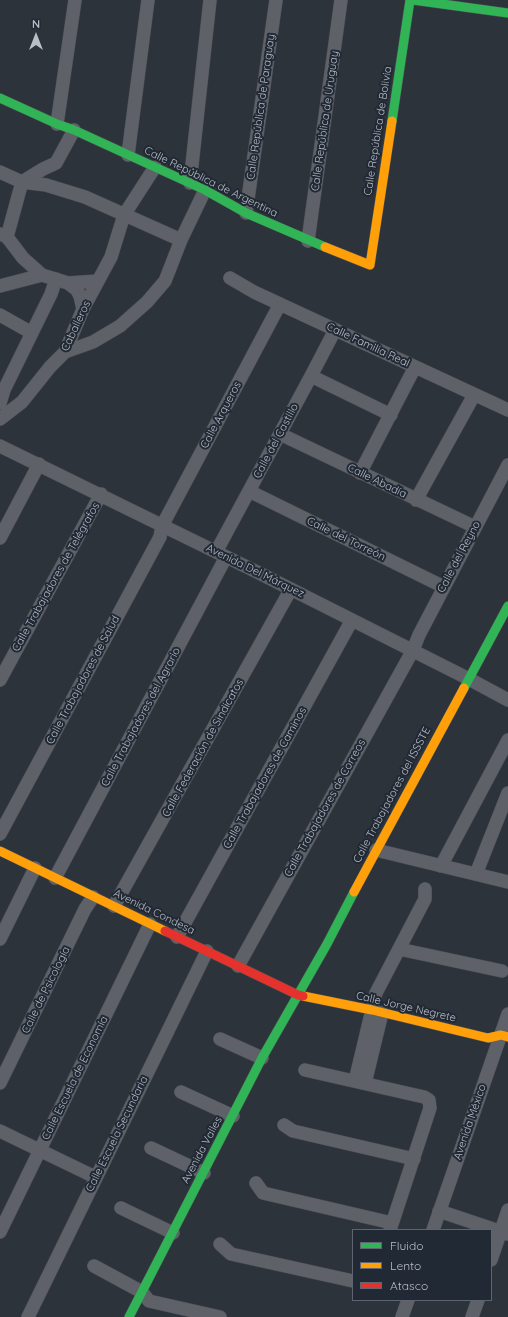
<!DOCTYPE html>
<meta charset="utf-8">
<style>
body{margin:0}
#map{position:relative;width:508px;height:1317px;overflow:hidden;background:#2d333a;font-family:Quicksand,sans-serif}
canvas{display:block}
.legend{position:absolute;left:352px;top:1229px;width:140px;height:72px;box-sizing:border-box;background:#212934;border:1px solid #5e6570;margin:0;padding:5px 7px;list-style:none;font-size:12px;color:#b9bfc9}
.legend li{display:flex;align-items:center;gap:8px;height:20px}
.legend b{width:20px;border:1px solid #5e6570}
.north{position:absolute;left:16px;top:16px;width:40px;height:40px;-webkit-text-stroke:3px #212934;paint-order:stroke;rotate:0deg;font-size:11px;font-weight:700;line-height:16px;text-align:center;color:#b9bfc9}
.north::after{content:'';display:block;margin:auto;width:14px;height:18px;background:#b9bfc9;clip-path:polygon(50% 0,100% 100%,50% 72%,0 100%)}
</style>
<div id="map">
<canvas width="508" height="1317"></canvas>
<ul class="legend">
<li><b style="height:5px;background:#30b455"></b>Fluido</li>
<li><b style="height:5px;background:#ff9f0a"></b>Lento</li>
<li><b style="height:5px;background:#e5322d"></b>Atasco</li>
</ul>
<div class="north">N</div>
</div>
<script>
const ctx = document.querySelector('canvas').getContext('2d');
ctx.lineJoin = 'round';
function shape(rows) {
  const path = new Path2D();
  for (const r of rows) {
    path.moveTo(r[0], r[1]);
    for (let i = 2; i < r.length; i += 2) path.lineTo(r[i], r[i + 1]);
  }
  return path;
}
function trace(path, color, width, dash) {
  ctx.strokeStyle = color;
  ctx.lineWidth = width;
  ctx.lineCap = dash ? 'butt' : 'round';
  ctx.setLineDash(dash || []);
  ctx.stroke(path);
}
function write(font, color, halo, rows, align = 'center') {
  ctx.font = font + ' Quicksand,sans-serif';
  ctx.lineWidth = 4;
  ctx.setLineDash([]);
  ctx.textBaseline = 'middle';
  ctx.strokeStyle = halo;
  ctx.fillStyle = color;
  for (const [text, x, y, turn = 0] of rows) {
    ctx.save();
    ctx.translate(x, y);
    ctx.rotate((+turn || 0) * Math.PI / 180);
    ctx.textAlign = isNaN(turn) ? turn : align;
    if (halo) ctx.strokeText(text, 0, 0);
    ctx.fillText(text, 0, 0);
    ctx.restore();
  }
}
const street = shape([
 [57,124,75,0],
 [128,155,148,0],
 [0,172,22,182,46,185,85,197,181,240],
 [190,183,210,0],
 [246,213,276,0],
 [0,234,7,237,23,258,42,275,68,283,77,290,80,296,83,309],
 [7,237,22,182,43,169,56,163,74,130],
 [308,241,341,0],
 [230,278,254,292,508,410],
 [68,283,98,281],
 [0,286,42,275],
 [0,315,32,333],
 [65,352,93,342,120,326,147,302,165,281,181,240,205,190],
 [311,376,391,415],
 [0,403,4,390,51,294,56,279],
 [0,419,22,402,50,367,65,352,83,309,111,257,124,215,155,167],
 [280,434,475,527],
 [0,446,255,571,469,679,508,700],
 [360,473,415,367],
 [249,491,444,587],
 [416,500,474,395],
 [0,538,39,464],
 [216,552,311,376,335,330],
 [0,680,101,494],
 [0,834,160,537,162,526,280,304],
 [376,850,508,882],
 [441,866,508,740],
 [476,874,508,793],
 [55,878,226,557],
 [114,906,291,589],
 [177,937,352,620],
 [0,939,35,868],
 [399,949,502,971],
 [238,966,413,650,419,635,508,465],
 [220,1039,262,1058],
 [305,1070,424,1097,429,1100,430,1108,390,1230],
 [355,1081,376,993,425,899,425,889],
 [0,1083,85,909,93,897],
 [365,1083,382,1013],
 [181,1092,233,1116],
 [284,1125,293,1131,414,1159],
 [0,1131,95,1177],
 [151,1148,204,1173],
 [256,1183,263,1193,392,1223],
 [121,1208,173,1233],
 [439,1211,508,1234],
 [433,1230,508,1014],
 [0,1232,150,924],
 [220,1244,231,1254,353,1281],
 [491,1260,508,1210],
 [94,1266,142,1292,149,1301,220,1317],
 [28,1317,207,951],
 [402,1317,408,1300],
 [472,1317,478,1300]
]);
const fast = shape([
 [413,0,508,13],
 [0,98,57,124,74,130,205,190,246,213,325,247],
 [392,121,410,0],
 [464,688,508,606],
 [129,1317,262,1058,327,944,354,892]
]);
const slow = shape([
 [325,247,370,265,392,121],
 [0,851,165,931],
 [354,892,464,688],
 [303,996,372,1010,488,1038,501,1035,508,1037]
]);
const jam = shape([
 [165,931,298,995,303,996]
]);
trace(street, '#4b4f54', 14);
trace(fast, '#4b4f54', 10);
trace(slow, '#4b4f54', 10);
trace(jam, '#4b4f54', 10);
trace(street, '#5e6168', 13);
trace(fast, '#30b455', 9);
trace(slow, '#ff9f0a', 9);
trace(jam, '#e5322d', 9);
write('11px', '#b9bfc9', '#212934', [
 ["Calle República de Paraguay",261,107,-82],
 ["Calle República de Uruguay",325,121,-82],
 ["Calle República de Bolivia",378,131,-81],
 ["Calle República de Argentina",211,182,26],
 ["Caballeros",76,326,-65],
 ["Calle Familia Real",368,345,25],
 ["Calle Arqueros",221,415,-62],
 ["Calle del Castillo",276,441,-62],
 ["Calle Abadía",377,481,26],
 ["Calle del Torreón",346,539,26],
 ["Calle del Reyno",459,557,-62],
 ["Avenida Del Márquez",255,571,26],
 ["Calle Trabajadores de Telégrafos",56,577,-61],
 ["Calle Trabajadores de Salud",83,680,-62],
 ["Calle Trabajadores del Agrario",141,717,-62],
 ["Calle Federación de Sindicatos",203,748,-61],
 ["Calle Trabajadores de Caminos",265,778,-61],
 ["Calle Trabajadores del ISSSTE",392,795,-62],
 ["Calle Trabajadores de Correos",325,808,-61],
 ["Avenida Condesa",154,912,26],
 ["Calle de Psicología",46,990,-64],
 ["Calle Jorge Negrete",406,1007,13],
 ["Calle Escuela de Economía",75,1078,-64],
 ["Avenida México",470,1122,-71],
 ["Calle Escuela Secundaria",117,1134,-64],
 ["Avenida Valles",202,1150,-62]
]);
</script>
